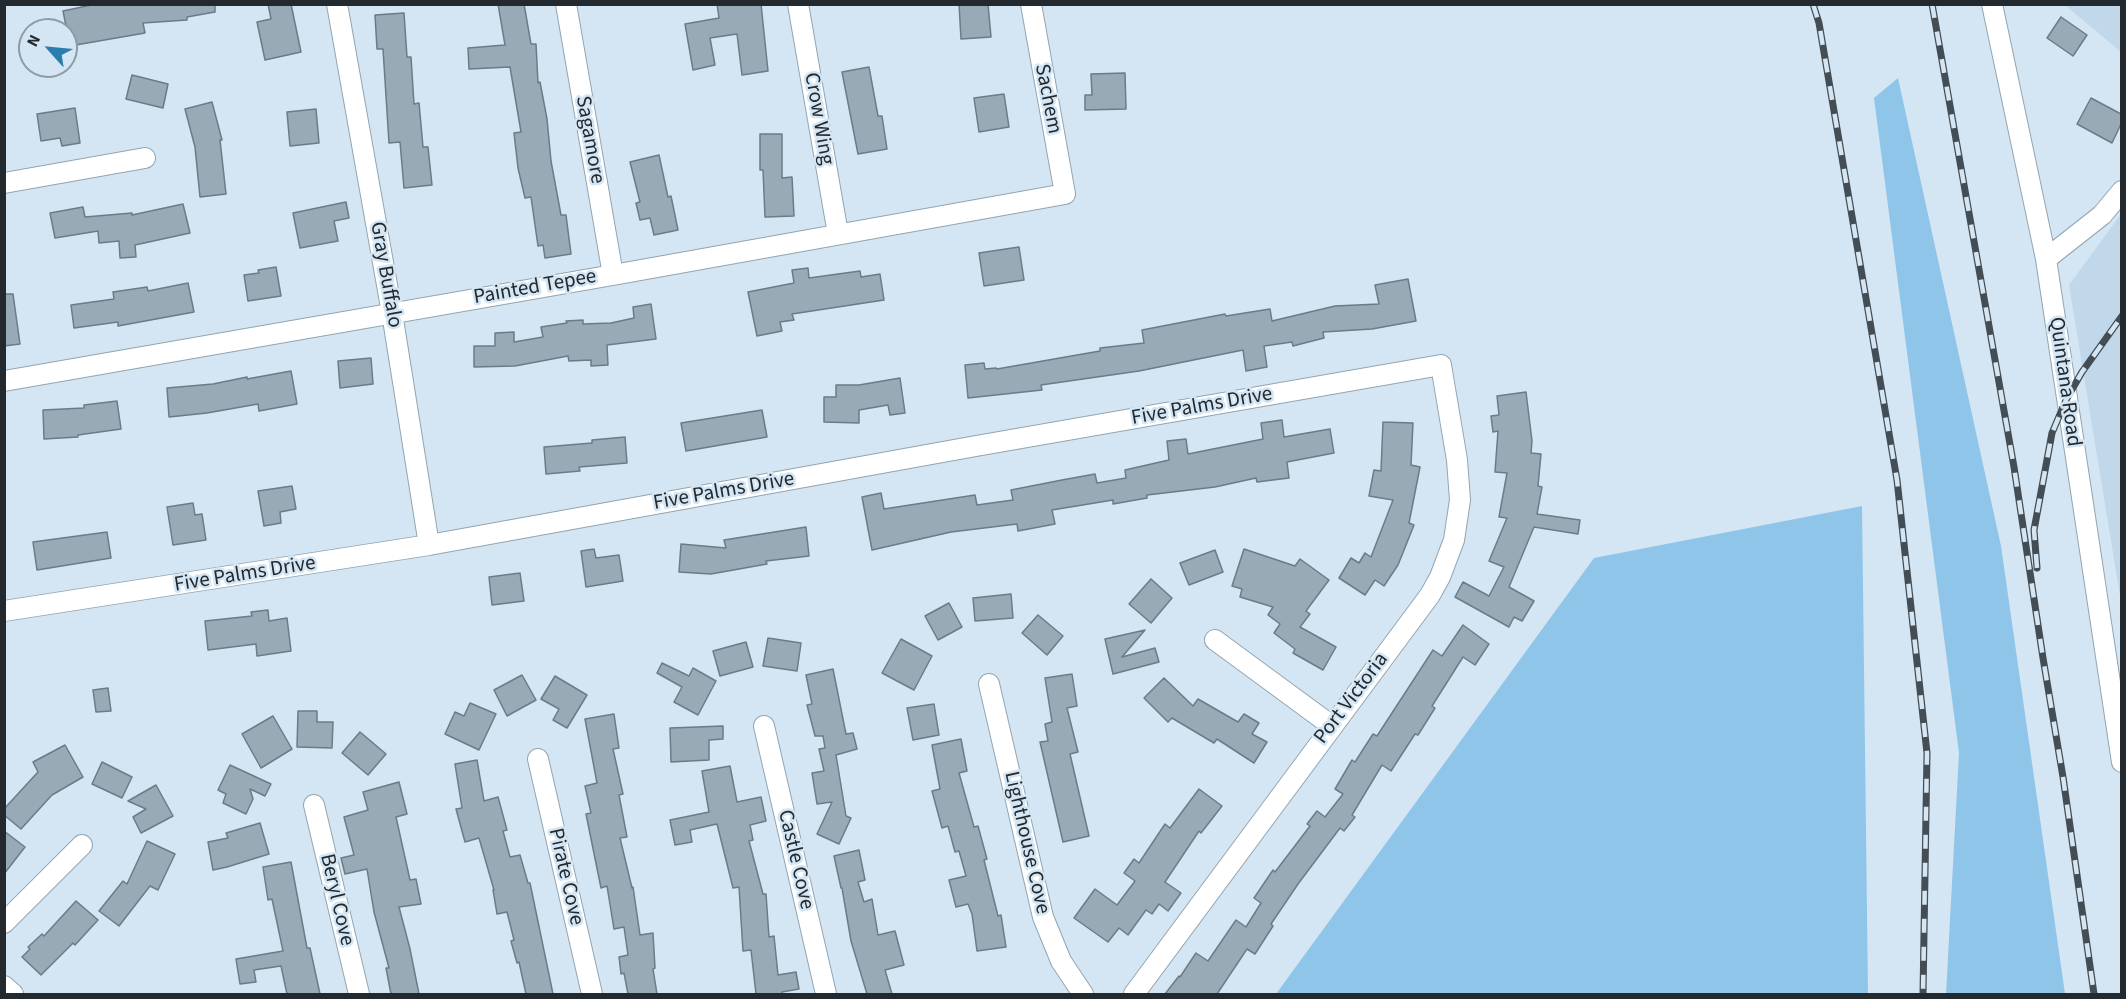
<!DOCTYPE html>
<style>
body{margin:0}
#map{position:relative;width:2126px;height:999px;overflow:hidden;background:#d4e6f4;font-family:"Source Sans 3",sans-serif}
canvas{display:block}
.frame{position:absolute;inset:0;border:6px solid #232a2f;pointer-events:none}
.north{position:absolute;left:18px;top:18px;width:60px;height:60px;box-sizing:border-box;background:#d4e6f4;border:2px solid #8d9ba5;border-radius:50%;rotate:297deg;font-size:16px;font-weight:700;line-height:24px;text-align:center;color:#232a2f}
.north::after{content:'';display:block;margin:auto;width:21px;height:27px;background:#2b7dae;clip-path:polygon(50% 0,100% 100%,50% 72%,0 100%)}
</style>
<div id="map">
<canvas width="2126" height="999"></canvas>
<div class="frame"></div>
<div class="north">N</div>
</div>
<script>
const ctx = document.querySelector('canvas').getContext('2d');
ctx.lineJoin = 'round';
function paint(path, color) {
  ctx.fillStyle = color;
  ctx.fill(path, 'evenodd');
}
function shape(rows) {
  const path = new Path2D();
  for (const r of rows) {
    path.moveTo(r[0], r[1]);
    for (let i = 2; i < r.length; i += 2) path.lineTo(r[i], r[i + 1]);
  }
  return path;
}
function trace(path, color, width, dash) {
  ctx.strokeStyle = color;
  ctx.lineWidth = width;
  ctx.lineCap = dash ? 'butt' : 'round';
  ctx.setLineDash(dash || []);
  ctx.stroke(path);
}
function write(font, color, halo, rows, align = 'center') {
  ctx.font = font + ' "Source Sans 3",sans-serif';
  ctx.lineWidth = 5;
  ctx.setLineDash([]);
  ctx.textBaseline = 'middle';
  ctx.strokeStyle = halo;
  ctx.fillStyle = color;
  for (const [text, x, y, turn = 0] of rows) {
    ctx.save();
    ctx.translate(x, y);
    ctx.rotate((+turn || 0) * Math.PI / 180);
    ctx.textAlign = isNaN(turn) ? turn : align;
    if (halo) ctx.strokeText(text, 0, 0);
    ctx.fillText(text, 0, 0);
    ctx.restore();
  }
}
paint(shape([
 [2065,5,2121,5,2121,52],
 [2121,214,2121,602,2069,285]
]), '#c0d8ea');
paint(shape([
 [1898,78,2001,546,2065,994,1946,994,1959,753,1874,98],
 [1862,506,1868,994,1276,994,1594,558]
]), '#90c5ea');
const building = shape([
 [96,4,215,4,215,12,187,17,187,20,143,23,145,33,70,46,63,11,96,4],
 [268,4,291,4,301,52,265,60,257,22,271,19,268,4],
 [498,4,524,4,531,44,536,44,538,83,540,82,547,119,551,161,561,215,566,215,571,254,545,258,543,245,538,246,531,197,525,198,518,168,514,133,521,132,510,67,469,69,468,48,505,45,498,4],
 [717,4,761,4,768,71,742,75,737,34,710,38,715,65,693,70,685,24,719,18,717,4],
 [959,4,988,4,991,37,961,39,959,4],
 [404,13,407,57,411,57,414,104,419,103,423,147,428,147,432,185,404,188,400,142,389,143,383,49,377,49,375,15,404,13],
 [2061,17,2087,35,2073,56,2047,38,2061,17],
 [869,67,878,116,882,116,887,149,858,154,842,72,869,67],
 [1125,73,1126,109,1085,110,1085,95,1092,95,1091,74,1125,73],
 [132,75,168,84,163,108,126,99,132,75],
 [1004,94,1009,127,979,132,974,98,1004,94],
 [2091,98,2121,114,2121,124,2112,143,2077,124,2091,98],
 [212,102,222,140,220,140,226,194,200,197,195,147,185,109,212,102],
 [75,108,80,143,62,146,60,138,41,141,37,114,75,108],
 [316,109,319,143,290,146,287,112,316,109],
 [760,134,782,134,782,178,792,177,794,216,765,217,763,170,760,170,760,134],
 [659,155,668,197,671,196,678,230,654,235,650,218,640,220,636,203,640,202,630,162,659,155],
 [346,202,349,218,334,221,338,241,300,248,293,213,346,202],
 [183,204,190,233,135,245,136,257,120,258,119,241,99,243,98,231,55,238,50,213,83,207,85,217,132,213,132,215,183,204],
 [1019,247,1024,280,984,286,979,253,1019,247],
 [276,267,281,296,248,301,244,275,259,273,258,270,276,267],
 [808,268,809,278,860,271,861,277,880,274,884,300,792,314,794,320,780,322,782,331,757,336,748,292,794,283,792,270,808,268],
 [1408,279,1416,321,1372,329,1323,332,1324,338,1293,346,1292,342,1264,346,1267,367,1246,371,1243,350,1139,371,1041,385,1042,390,968,398,965,365,984,363,985,369,996,368,997,369,1100,351,1100,348,1144,343,1142,330,1225,314,1226,316,1270,309,1272,321,1335,306,1379,304,1375,285,1408,279],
 [188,283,194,312,118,326,118,322,74,328,71,305,114,299,113,292,147,287,148,291,188,283],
 [4,294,13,294,20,344,4,346,4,294],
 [651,304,656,339,607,345,608,365,591,366,591,360,569,361,568,356,515,366,474,367,474,346,495,346,495,333,514,332,514,342,543,337,541,327,567,323,566,321,583,320,583,324,611,323,634,318,633,307,651,304],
 [371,358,373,384,340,388,338,361,371,358],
 [291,371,297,404,259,411,258,404,207,413,169,417,167,388,213,384,247,377,247,379,291,371],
 [900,378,905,413,890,415,888,405,859,410,859,423,824,422,824,397,836,397,836,385,859,385,900,378],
 [1526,392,1532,441,1531,453,1541,454,1538,486,1542,487,1537,514,1580,520,1578,534,1534,527,1509,587,1534,601,1522,621,1514,617,1509,627,1455,597,1463,582,1489,596,1504,567,1489,561,1507,518,1499,517,1507,473,1495,472,1498,431,1493,432,1491,416,1499,415,1497,396,1526,392],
 [117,401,121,429,78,435,78,437,44,439,43,410,84,408,84,405,117,401],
 [762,410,767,437,686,451,681,423,762,410],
 [1282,420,1284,437,1330,429,1334,453,1287,462,1289,478,1257,482,1256,478,1215,487,1147,495,1147,498,1113,504,1113,500,1052,510,1055,524,1018,531,1017,524,951,532,872,550,862,497,881,493,884,509,975,495,977,505,1013,500,1011,490,1062,480,1095,474,1097,483,1126,478,1125,470,1169,460,1167,441,1186,439,1188,454,1263,439,1261,423,1282,420],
 [1383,422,1413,423,1411,465,1420,467,1409,523,1414,525,1398,565,1384,586,1375,580,1365,595,1339,578,1351,558,1359,563,1365,553,1371,557,1393,500,1369,496,1374,470,1381,471,1383,422],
 [625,437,627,463,579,467,580,471,546,474,544,447,592,443,592,440,625,437],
 [292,486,296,509,280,512,281,523,264,526,258,491,292,486],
 [193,503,195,515,202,514,206,540,173,545,167,507,193,503],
 [806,527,809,556,766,561,767,564,711,574,679,572,681,544,726,548,724,540,806,527],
 [107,532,111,558,37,570,33,542,107,532],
 [594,549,596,558,619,555,623,581,586,587,581,551,594,549],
 [1244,549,1295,566,1300,559,1329,580,1306,611,1310,614,1300,627,1336,647,1323,670,1293,653,1295,649,1274,633,1280,624,1268,615,1273,607,1240,597,1242,589,1232,586,1244,549],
 [1215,550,1223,572,1189,585,1180,563,1215,550],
 [520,573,524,601,492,605,489,577,520,573],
 [1151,579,1172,598,1151,623,1129,604,1151,579],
 [1011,594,1013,618,975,621,973,598,1011,594],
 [949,603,962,627,938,640,925,616,949,603],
 [268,610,269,621,287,618,291,651,257,656,256,644,208,650,205,621,252,616,251,612,268,610],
 [1038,615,1063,636,1047,655,1022,633,1038,615],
 [1463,625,1489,644,1475,665,1463,657,1432,706,1435,708,1418,735,1415,734,1391,771,1382,765,1352,815,1355,817,1344,831,1340,828,1298,884,1271,924,1273,926,1255,954,1247,949,1217,994,1165,994,1179,976,1180,977,1196,953,1208,961,1236,920,1246,927,1261,903,1254,898,1273,870,1275,872,1310,826,1307,824,1317,811,1325,817,1343,794,1335,789,1352,760,1355,762,1373,734,1377,736,1433,650,1442,656,1463,625],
 [1145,630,1122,657,1155,648,1159,662,1113,674,1105,639,1145,630],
 [768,638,801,643,797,671,763,666,768,638],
 [901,639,932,656,914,690,882,673,901,639],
 [746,642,753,667,720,676,713,651,746,642],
 [662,663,689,676,693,668,716,681,698,715,674,702,682,687,657,673,662,663],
 [833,669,846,734,853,733,857,749,836,755,846,816,851,818,839,844,817,834,832,802,817,804,812,773,824,771,819,749,825,748,823,736,815,736,807,705,812,704,806,675,833,669],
 [1072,674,1077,706,1067,708,1078,752,1070,754,1089,836,1063,842,1040,742,1048,741,1045,724,1052,722,1045,678,1072,674],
 [522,675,536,700,507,716,494,690,522,675],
 [555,676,587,695,567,728,553,720,559,709,541,699,555,676],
 [1164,678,1193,706,1198,699,1238,722,1244,714,1259,723,1252,734,1267,742,1254,763,1217,739,1214,743,1172,718,1168,722,1144,698,1164,678],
 [108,688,111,711,96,712,93,690,108,688],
 [470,703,496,714,479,750,445,734,455,712,464,716,470,703],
 [934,704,939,735,913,740,907,708,934,704],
 [298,711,317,711,317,722,333,722,332,748,297,747,298,711],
 [614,714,619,748,613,749,623,794,619,795,627,837,620,838,632,888,633,887,640,935,653,933,655,968,653,969,657,994,628,994,624,973,621,974,619,957,628,955,624,927,614,929,607,886,601,888,586,814,591,813,585,786,597,783,585,719,614,714],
 [273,716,292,749,261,768,242,734,273,716],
 [723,726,723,739,709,740,709,760,671,762,670,728,723,726],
 [360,732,386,754,368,775,342,753,360,732],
 [961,739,967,771,959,773,974,827,978,826,987,859,984,860,998,916,1001,915,1006,947,977,951,972,914,968,904,956,907,949,880,966,876,959,851,955,852,948,826,942,828,932,791,940,789,932,745,961,739],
 [65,745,83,777,52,795,21,829,4,815,4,809,38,772,33,762,65,745],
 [477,760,484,801,498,797,507,830,503,831,510,857,520,855,528,883,530,883,553,994,526,994,519,962,517,963,511,941,514,940,507,912,497,914,493,890,494,890,479,838,465,842,456,809,462,808,455,764,477,760],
 [102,762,132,777,122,798,92,784,102,762],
 [230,765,271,784,265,796,250,789,253,799,246,814,223,803,226,794,218,790,230,765],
 [730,766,737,802,761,797,766,821,750,825,753,840,749,841,763,894,766,894,769,937,774,936,778,975,796,972,799,989,782,992,782,994,756,994,751,950,743,951,739,887,733,888,717,824,690,830,692,842,675,845,670,820,709,812,702,771,730,766],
 [399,782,407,814,396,817,410,880,416,879,421,904,399,907,410,949,419,994,391,994,386,968,389,968,374,912,367,869,345,874,341,858,354,855,344,817,368,810,363,792,399,782],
 [156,785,173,816,141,833,133,817,146,809,128,801,156,785],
 [1199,789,1222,806,1201,833,1199,831,1165,882,1181,893,1168,911,1159,904,1152,914,1146,910,1128,935,1119,928,1108,942,1074,918,1095,889,1117,905,1135,881,1124,873,1134,859,1139,863,1165,824,1170,828,1199,789],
 [260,823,269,854,227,867,213,870,208,842,228,838,226,833,260,823],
 [4,831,25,847,4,874,4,831],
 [147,841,175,854,158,890,150,886,119,926,99,911,123,881,127,884,147,841],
 [859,850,865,880,858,882,864,902,872,899,878,935,895,931,904,965,885,970,892,994,867,994,851,941,842,888,841,888,834,856,859,850],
 [291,862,307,948,310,948,320,994,287,994,281,966,254,970,256,982,240,984,236,959,283,951,272,899,268,900,263,867,291,862],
 [76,901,98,920,75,945,73,943,41,975,22,957,30,949,28,947,42,934,44,936,76,901]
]);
paint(building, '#98aab6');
trace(building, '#6b7b87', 1.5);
const minor = shape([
 [337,4,392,313,429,545],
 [566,4,613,275],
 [798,4,838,234],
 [1992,4,2046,259,2122,762],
 [4,183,145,158],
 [2046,259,2102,215,2122,191],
 [4,381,613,275,1065,194,1031,4],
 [4,611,429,545,976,446,1441,365,1457,460,1460,500,1454,540,1440,577,1430,595,1134,994],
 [1215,640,1332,726],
 [989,684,1043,917,1061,961,1083,994],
 [764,726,826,994],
 [538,759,592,994],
 [314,805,359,994],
 [4,923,82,845],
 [4,986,13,994]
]);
trace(minor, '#93a5b1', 22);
trace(minor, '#fff', 20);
const rail = shape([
 [1813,4,1819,23,1897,480,1927,753,1923,994],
 [1932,4,2014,467,2043,658,2063,777,2094,994],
 [2037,568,2034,530,2052,433,2066,400,2082,372,2122,316]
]);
trace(rail, '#444d54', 7);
trace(rail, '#d4e6f4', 4.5, [14]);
write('21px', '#232a2f', '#d4e6f4', [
 ["Sachem",1047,99,79],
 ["Crow Wing",818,119,80],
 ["Sagamore",589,140,80],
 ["Gray Buffalo",385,275,80],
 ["Painted Tepee",535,288,-10],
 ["Quintana Road",2064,382,82],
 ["Five Palms Drive",1202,407,-10],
 ["Five Palms Drive",724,492,-10],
 ["Five Palms Drive",245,575,-9],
 ["Port Victoria",1352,699,-53],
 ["Lighthouse Cove",1026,843,77],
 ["Castle Cove",795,860,77],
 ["Pirate Cove",565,877,77],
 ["Beryl Cove",336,900,77]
]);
</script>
